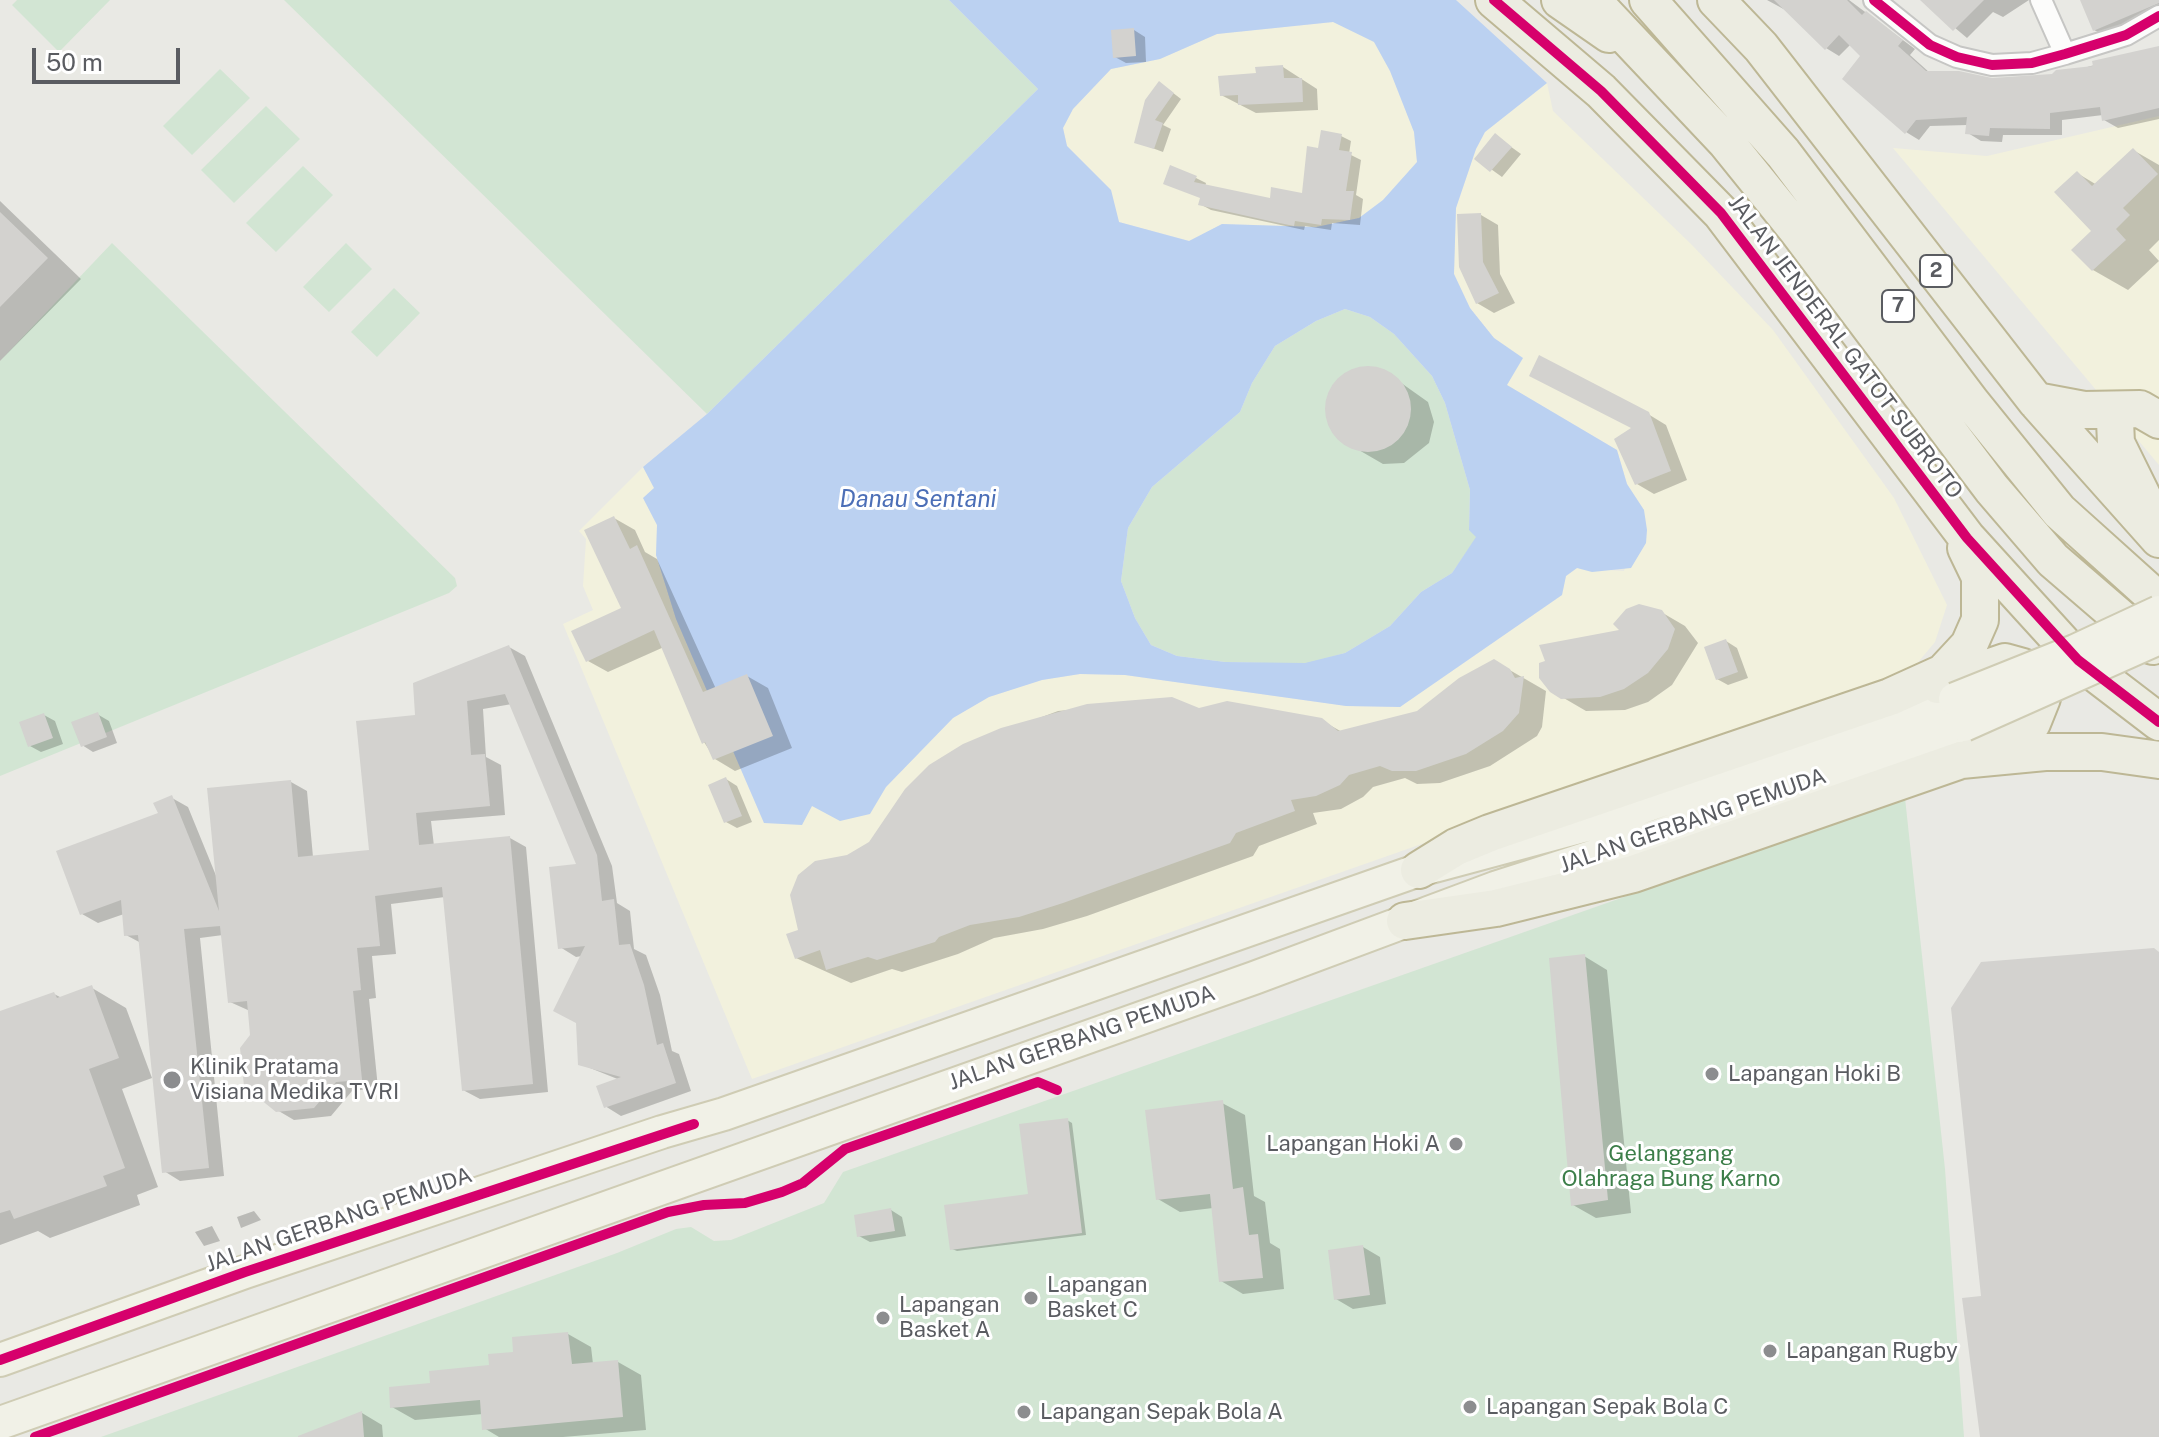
<!DOCTYPE html>
<style>
body{margin:0}
#map{position:relative;width:2159px;height:1437px;overflow:hidden;background:#e9e9e4;font-family:"Public Sans",sans-serif}
canvas{display:block}
.scale{position:absolute;left:32px;top:48px;width:148px;height:36px;box-sizing:border-box;border:4px solid #5a5c61;border-top:0;padding-left:10px;font-size:24px;line-height:28px;white-space:nowrap;color:#5a5c61;-webkit-text-stroke:6px #fff;paint-order:stroke}
</style>
<div id="map">
<canvas width="2159" height="1437"></canvas>
<div class="scale">50 m</div>
</div>
<script>
const ctx = document.querySelector('canvas').getContext('2d');
ctx.lineJoin = 'round';
function paint(path, color) {
  ctx.fillStyle = color;
  ctx.fill(path, 'evenodd');
}
function shape(rows) {
  const path = new Path2D();
  for (const r of rows) {
    if (r.length === 3) {
      path.moveTo(r[0] + r[2], r[1]);
      path.arc(r[0], r[1], r[2], 0, 2 * Math.PI);
      continue;
    }
    path.moveTo(r[0], r[1]);
    for (let i = 2; i < r.length; i += 2) path.lineTo(r[i], r[i + 1]);
  }
  return path;
}
function trace(path, color, width, dash) {
  ctx.strokeStyle = color;
  ctx.lineWidth = width;
  ctx.lineCap = dash ? 'butt' : 'round';
  ctx.setLineDash(dash || []);
  ctx.stroke(path);
}
function write(font, color, halo, rows, align = 'center') {
  ctx.font = font + ' "Public Sans",sans-serif';
  ctx.lineWidth = 6;
  ctx.setLineDash([]);
  ctx.textBaseline = 'middle';
  ctx.strokeStyle = halo;
  ctx.fillStyle = color;
  for (const [text, x, y, turn = 0] of rows) {
    ctx.save();
    ctx.translate(x, y);
    ctx.rotate((+turn || 0) * Math.PI / 180);
    ctx.textAlign = isNaN(turn) ? turn : align;
    if (halo) ctx.strokeText(text, 0, 0);
    ctx.fillText(text, 0, 0);
    ctx.restore();
  }
}
paint(shape([
 [1334,22,1374,41,1390,71,1414,132,1417,162,1383,200,1359,218,1316,227,1222,224,1190,241,1119,222,1111,190,1067,146,1063,128,1073,109,1111,69,1160,59,1217,34],
 [1547,83,1553,111,1692,245,1773,330,1894,498,1947,605,1935,642,1909,673,752,1079,563,624,593,610,583,586,586,539,579,531,643,467,654,488,643,498,657,525,656,555,676,619,764,823,811,806,869,814,886,787,953,718,989,697,1042,680,1080,674,1125,675,1346,706,1400,707,1562,595,1566,576,1577,568,1624,571,1644,510,1627,484,1617,450,1507,385,1522,358,1494,338,1470,308,1454,274,1456,208,1476,149,1485,132],
 [2159,116,2159,465,1893,148,1987,156]
]), '#f2f1dd');
paint(shape([
 [17,0,110,0,59,52,12,5],
 [284,0,949,0,1038,89,707,414],
 [220,69,250,98,192,155,163,126],
 [266,106,300,139,234,203,201,170],
 [303,166,333,195,276,252,246,223],
 [112,243,455,578,457,586,449,593,0,776,0,361],
 [346,243,372,269,329,312,303,287],
 [394,288,420,313,377,357,351,332],
 [1345,309,1370,317,1394,334,1432,376,1445,403,1470,490,1469,529,1477,537,1452,573,1421,592,1390,626,1345,653,1305,664,1225,662,1177,656,1151,645,1135,618,1121,581,1128,528,1152,487,1240,412,1252,383,1275,346,1316,321],
 [1905,798,1945,1169,1964,1437,101,1437,617,1253,676,1229,691,1227,714,1241,731,1240,824,1203,843,1172]
]), '#d2e5d3');
paint(shape([
 [949,0,1456,0,1547,83,1485,132,1476,149,1456,208,1454,274,1470,308,1494,338,1523,358,1507,385,1617,450,1627,484,1644,510,1647,530,1646,543,1631,568,1592,572,1577,568,1566,576,1562,595,1400,707,1346,706,1125,675,1080,674,1042,680,989,697,953,718,886,787,870,814,840,821,812,806,802,825,764,823,676,619,656,555,657,525,643,498,654,488,643,467,707,414,1038,89],
 [1333,22,1374,42,1390,71,1414,132,1417,162,1383,200,1359,218,1316,227,1222,224,1189,241,1119,222,1111,190,1067,146,1063,128,1073,109,1111,69,1160,59,1217,34],
 [1345,309,1370,317,1394,334,1432,376,1445,403,1470,490,1469,530,1476,537,1452,573,1421,592,1390,626,1345,653,1305,663,1225,662,1177,656,1151,645,1135,618,1121,581,1128,528,1152,487,1240,412,1252,383,1275,346,1316,321]
]), '#bbd1f1');
paint(shape([
 [1767,0,1849,0,1915,49,1910,55,1930,73,1992,80,2053,76,2159,48,2159,119,2118,128,2104,120,2103,115,2062,120,2062,135,2003,135,2002,142,1981,141,1968,133,1968,125,1930,126,1919,140,1906,132,1863,56,1851,44,1839,56,1826,48,1789,12],
 [1922,0,2029,0,2003,17,1993,12,1967,38],
 [2082,0,2159,0,2159,15,2108,37,2094,30],
 [1134,30,1145,37,1146,62,1126,63,1115,57],
 [1283,67,1317,89,1318,110,1256,113,1221,95,1258,75],
 [1168,89,1181,99,1163,125,1171,129,1163,152,1136,142],
 [1341,136,1351,141,1349,154,1361,160,1356,195,1363,199,1360,225,1332,223,1331,230,1305,226,1304,230,1211,210,1200,204,1208,204,1171,168,1196,178,1206,183,1205,187,1271,200,1304,195,1320,150],
 [1496,136,1521,154,1502,177,1477,159],
 [2133,150,2159,165,2159,240,2149,250,2159,261,2128,290,2093,270,2074,250,2094,231,2077,173,2097,185],
 [0,201,81,279,0,361],
 [1481,215,1498,225,1500,274,1515,303,1494,313,1477,303],
 [1367,368,1397,380,1428,402,1434,422,1429,443,1404,463,1383,464,1364,453,1340,439,1328,421,1328,400,1338,381],
 [1648,414,1666,425,1687,480,1654,494,1637,484],
 [614,518,635,530,645,552,657,559,716,689,747,676,768,688,792,748,735,771,715,759,704,742,664,647,608,672,588,661,623,609],
 [1661,612,1685,626,1698,643,1672,685,1648,702,1625,710,1586,711,1562,697,1623,631],
 [1726,641,1737,648,1748,678,1728,685,1717,679],
 [509,647,525,656,612,866,617,903,630,911,634,949,646,955,660,995,672,1051,679,1054,691,1091,621,1116,605,1106,620,1080,580,1064,582,956,576,957,560,947,579,866,512,704,483,709,486,757,501,765,505,815,431,821,434,846,510,838,526,847,548,1092,480,1099,463,1090,445,897,391,904,396,954,372,956,376,998,369,999,378,1088,352,1091,331,1116,294,1120,277,1110,252,1036,250,1011,230,1002,223,935,200,938,224,1176,180,1181,164,1171,141,943,126,935,124,914,98,923,82,914,172,798,188,807,217,878,291,782,307,791,313,857,372,852,418,717],
 [1494,661,1546,691,1542,727,1537,736,1490,766,1440,783,1417,784,1405,778,1373,787,1363,797,1341,809,1313,813,1317,824,1259,846,1253,856,1087,916,1043,929,994,938,958,954,902,972,892,969,851,983,796,958,800,932,847,857,870,844,964,746,1058,711,1172,700,1199,710,1321,720,1342,732,1418,713],
 [97,714,109,721,117,743,93,752,82,745],
 [44,715,55,721,63,744,41,752,30,746],
 [726,779,737,786,752,822,737,828,726,822],
 [1584,956,1607,970,1631,1213,1596,1218,1573,1205],
 [92,988,126,1008,152,1078,122,1089,158,1187,137,1195,140,1205,50,1238,38,1231,0,1245,0,1013,54,994,62,998],
 [1222,1103,1245,1115,1254,1196,1265,1202,1270,1243,1280,1249,1284,1289,1243,1294,1221,1281,1213,1208,1180,1212,1158,1199],
 [1067,1120,1072,1123,1086,1235,957,1251,952,1249,1030,1196],
 [891,1210,902,1217,906,1236,870,1242,859,1236],
 [254,1211,261,1220,241,1228,237,1217],
 [212,1226,220,1241,204,1246,195,1232],
 [1363,1247,1380,1257,1386,1304,1353,1309,1336,1299],
 [568,1334,591,1347,593,1364,618,1362,641,1375,646,1430,563,1437,499,1437,484,1428,483,1414,415,1420,392,1407,432,1385,491,1367],
 [362,1413,382,1425,383,1437,300,1437]
]), '#0003');
paint(shape([
 [1774,0,1847,0,1862,15,1866,11,1903,40,1898,46,1926,71,1959,71,1992,78,2052,74,2056,70,2093,66,2092,61,2159,46,2159,108,2102,121,2100,107,2050,113,2050,129,1990,128,1989,136,1965,134,1967,117,1916,120,1905,134,1842,79,1860,56,1839,35,1825,50],
 [1920,0,1984,0,1953,31],
 [2080,0,2159,0,2159,3,2093,31],
 [1134,28,1136,56,1113,58,1111,30],
 [1283,65,1284,78,1302,78,1303,102,1238,105,1238,95,1220,96,1218,76,1256,73,1255,67],
 [1159,81,1174,93,1155,120,1163,123,1154,149,1134,143,1145,100],
 [1321,130,1342,134,1339,150,1352,152,1346,191,1354,191,1350,220,1322,219,1321,225,1295,221,1294,226,1265,220,1198,205,1200,198,1163,184,1170,165,1197,176,1194,182,1270,198,1271,187,1302,193,1307,146,1318,148],
 [1495,133,1512,147,1490,172,1474,159],
 [2133,148,2158,174,2123,208,2130,215,2116,229,2126,240,2092,271,2071,250,2091,231,2054,192,2077,171,2092,186],
 [0,212,48,258,0,307],
 [1481,213,1483,262,1499,293,1476,304,1459,267,1457,214],
 [1539,355,1649,412,1671,471,1635,485,1614,439,1631,428,1529,376],
 [1368,409,43],
 [614,516,630,549,637,545,703,692,747,674,773,736,713,760,705,742,702,744,654,630,586,662,571,631,621,608,584,530],
 [1639,604,1662,610,1675,629,1668,649,1648,673,1624,689,1600,697,1561,699,1550,692,1539,678,1539,663,1545,661,1539,645,1619,630,1613,624,1626,609],
 [1726,639,1738,672,1716,680,1704,647],
 [509,645,597,855,602,901,614,899,619,945,630,944,644,985,657,1045,663,1043,676,1083,604,1108,596,1086,621,1077,578,1065,576,1023,553,1011,585,946,558,949,549,867,576,864,505,694,467,701,471,755,485,754,490,806,416,813,419,845,510,836,533,1084,462,1091,442,887,375,896,380,946,357,948,361,990,353,991,362,1080,336,1082,314,1108,276,1112,244,1086,240,1048,250,1035,247,1001,228,1003,220,926,184,929,209,1168,162,1173,138,935,124,936,121,900,80,915,56,851,158,813,153,803,172,795,219,911,207,788,291,780,298,857,369,850,356,721,415,715,413,683],
 [1494,659,1510,669,1515,678,1524,676,1519,713,1503,731,1466,754,1416,771,1392,771,1380,766,1349,775,1340,785,1316,796,1291,800,1295,811,1236,833,1230,843,1063,903,1019,917,970,925,939,937,935,942,877,960,868,957,826,970,820,950,795,959,786,934,798,930,790,895,798,875,815,861,847,855,869,842,905,789,929,765,963,744,1001,728,1087,704,1172,697,1199,708,1227,701,1322,718,1338,731,1417,711,1459,678],
 [98,712,107,737,81,747,71,722],
 [44,713,53,738,28,747,19,722],
 [726,777,742,816,724,823,708,785],
 [2154,948,2159,952,2159,1437,1980,1437,1962,1298,1981,1296,1951,1008,1981,962],
 [1585,954,1608,1200,1571,1206,1549,958],
 [92,985,119,1058,89,1069,125,1168,103,1176,107,1186,14,1219,10,1210,0,1213,0,1011,54,992,57,998],
 [1223,1100,1233,1189,1243,1187,1249,1235,1258,1234,1263,1278,1219,1282,1210,1194,1156,1200,1145,1110],
 [1068,1118,1082,1233,950,1250,944,1205,1028,1194,1019,1124],
 [891,1208,895,1231,857,1237,854,1215],
 [1363,1245,1370,1295,1334,1300,1328,1250],
 [568,1332,572,1364,618,1360,623,1417,482,1430,480,1400,390,1408,389,1387,430,1383,429,1371,489,1365,488,1354,513,1352,512,1337],
 [362,1411,364,1437,298,1437,298,1436]
]), '#d3d2cf');
const street = shape([
 [1874,0,1930,45,1957,57,1992,65,2032,63,2065,54,2126,35,2159,16],
 [2041,0,2065,54]
]);
const primary = shape([
 [0,1360,245,1272,662,1132,724,1114,1419,870,1605,820,1955,699],
 [0,1423,1254,978,1495,888,1657,836,1964,725]
]);
const highway = shape([
 [1494,0,1601,91,1721,213,1967,538,2078,660,2159,722],
 [1560,0,1609,34],
 [1592,0,1726,142,1797,230,1992,489,2053,560,2153,646],
 [1648,0,1783,153,1971,402,2059,511,2159,601],
 [1716,0,1761,47,2036,401,2159,539],
 [2036,401,2084,410,2140,409,2159,420],
 [2123,412,2115,421,2116,443,2150,512],
 [1938,685,2005,662,2023,667,2037,680,2042,698,2032,723,1980,746],
 [1419,870,1456,847,1490,833,1890,697,1943,673,1969,645,1980,620,1980,577,1966,548],
 [1405,921,1496,908,1633,874,1961,760,2045,752,2102,752,2159,760]
]);
trace(street, '#c6c6c4', 24);
trace(primary, '#cfccb4', 36);
trace(highway, '#bdb795', 40);
trace(street, '#fcfcfb', 20);
trace(primary, '#f1f1e7', 32);
trace(highway, '#ecece1', 36);
const primaryBridge = shape([
 [1955,699,2075,651,2159,612],
 [1964,725,2159,638]
]);
trace(primaryBridge, '#cfccb4', 36, []);
trace(primaryBridge, '#f1f1e7', 32);
trace(shape([
 [1494,0,1601,91,1721,213,1967,538,2078,660,2159,722],
 [1874,0,1930,45,1957,57,1992,65,2032,63,2065,54,2126,35,2159,16],
 [0,1360,245,1272,694,1124],
 [35,1437,668,1212,704,1205,745,1203,782,1192,803,1183,845,1149,1038,1082,1057,1090]
]), '#d6006c', 10);
for (const [x, y, r, color] of [
 [1712,1074,8,"#8c8d8f"],
 [172,1080,10,"#8c8d8f"],
 [1456,1144,8,"#8c8d8f"],
 [1031,1298,8,"#8c8d8f"],
 [883,1318,8,"#8c8d8f"],
 [1770,1351,8,"#8c8d8f"],
 [1470,1407,8,"#8c8d8f"],
 [1024,1412,8,"#8c8d8f"]
]) {
  const dot = new Path2D();
  dot.arc(x, y, r, 0, 2 * Math.PI);
  ctx.fillStyle = color;
  ctx.fill(dot);
  trace(dot, '#fff', 3);
}
for (const [x, y, w] of [
 [1936,271,32],
 [1898,306,32]
]) {
  const box = new Path2D();
  box.roundRect(x - w / 2, y - 16, w, 32, 6);
  ctx.fillStyle = '#fff';
  ctx.fill(box);
  trace(box, '#5a5c61', 2);
}
write('bold 20px', '#5a5c61', null, [
 ["2",1936,271],
 ["7",1898,306]
]);
write('22px', '#5a5c61', '#fff', [
 ["JALAN JENDERAL GATOT SUBROTO",1845,347,53],
 ["JALAN GERBANG PEMUDA",1693,821,-19],
 ["JALAN GERBANG PEMUDA",1082,1038,-19],
 ["JALAN GERBANG PEMUDA",339,1220,-19]
]);
write('22px', '#5a5c61', '#fff', [
 ["Klinik Pratama",190,1067],
 ["Visiana Medika TVRI",190,1092],
 ["Lapangan Hoki B",1728,1074],
 ["Lapangan Hoki A",1440,1144,"right"],
 ["Lapangan",1047,1285],
 ["Basket C",1047,1310],
 ["Lapangan",899,1305],
 ["Basket A",899,1330],
 ["Lapangan Rugby",1786,1351],
 ["Lapangan Sepak Bola C",1486,1407],
 ["Lapangan Sepak Bola A",1040,1412]
], 'left');
write('22px', '#3c7e49', '#fff', [
 ["Gelanggang",1671,1154],
 ["Olahraga Bung Karno",1671,1179]
]);
write('italic 24px', '#4c6fb7', '#fff', [
 ["Danau Sentani",918,500]
]);
</script>
